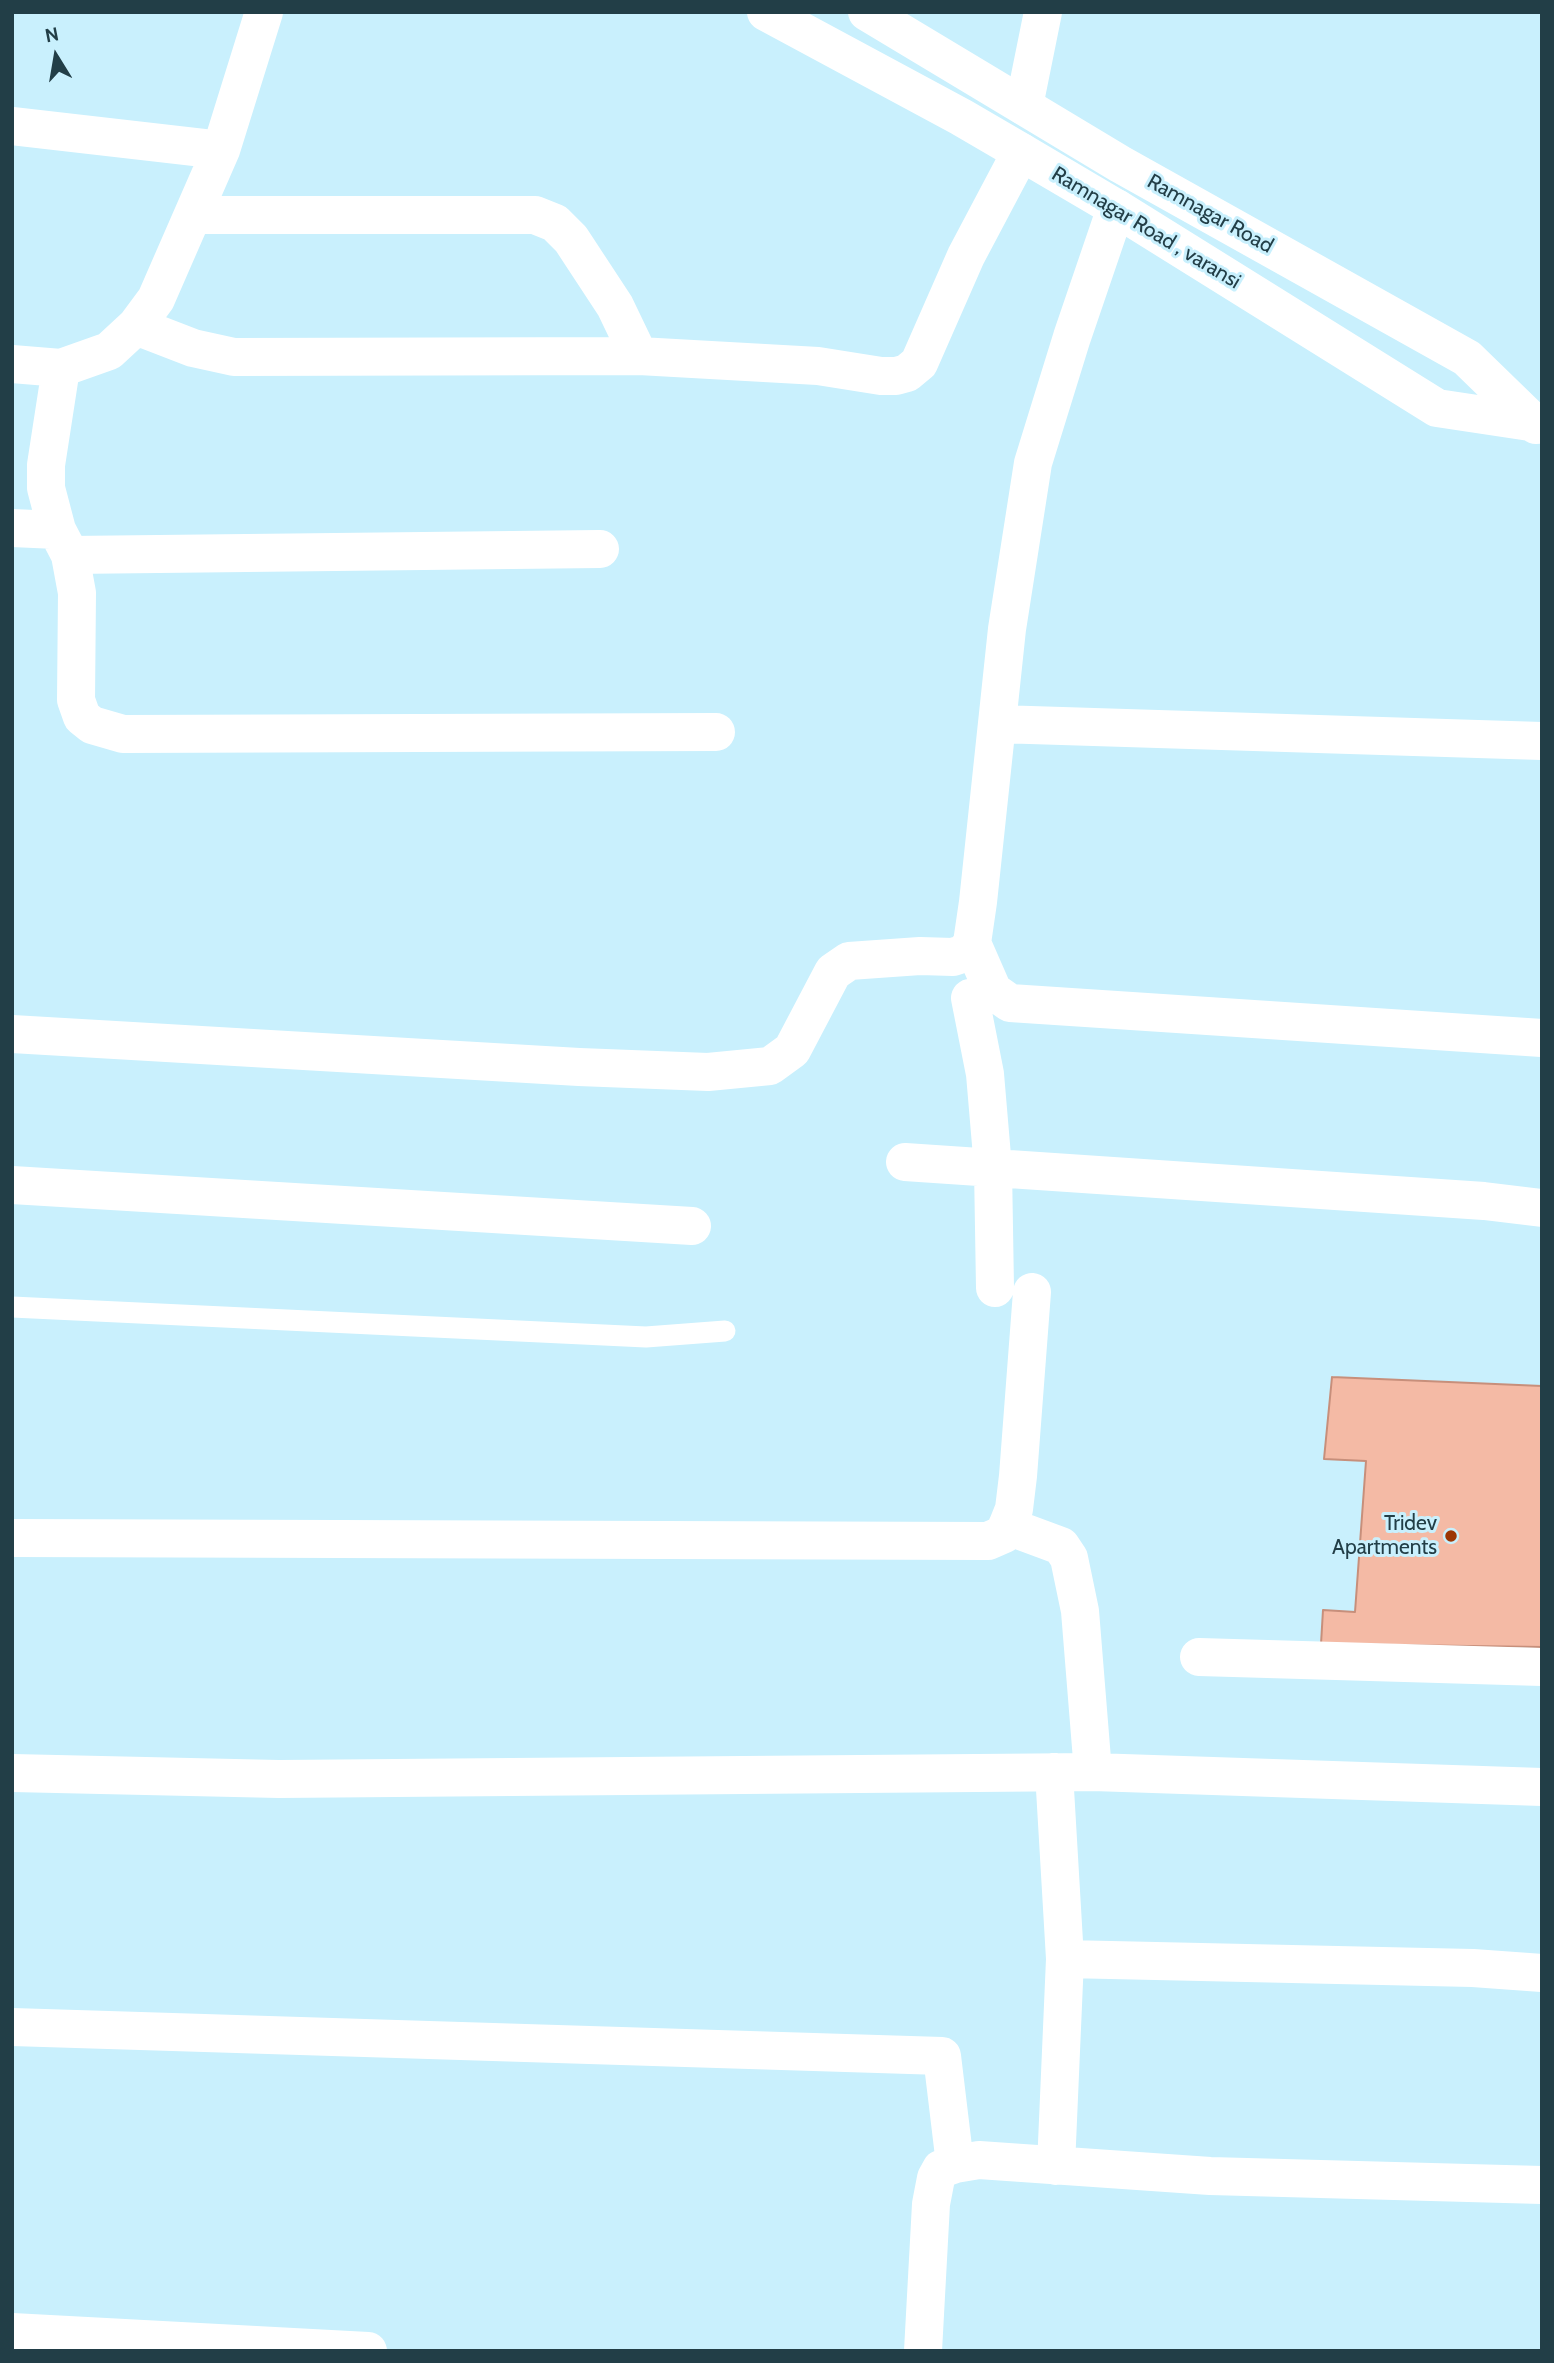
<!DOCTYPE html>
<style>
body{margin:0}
#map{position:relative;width:1554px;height:2363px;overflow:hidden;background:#c9f0fd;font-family:Cabin,sans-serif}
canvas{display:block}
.frame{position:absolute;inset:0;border:14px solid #223e47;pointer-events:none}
.north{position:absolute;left:21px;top:21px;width:70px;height:70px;-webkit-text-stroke:5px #c9f0fd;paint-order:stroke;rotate:349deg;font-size:19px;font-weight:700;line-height:28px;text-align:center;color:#223e47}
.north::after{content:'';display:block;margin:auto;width:24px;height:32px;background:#223e47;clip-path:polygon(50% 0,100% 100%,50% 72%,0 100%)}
</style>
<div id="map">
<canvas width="1554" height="2363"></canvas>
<div class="frame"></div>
<div class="north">N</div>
</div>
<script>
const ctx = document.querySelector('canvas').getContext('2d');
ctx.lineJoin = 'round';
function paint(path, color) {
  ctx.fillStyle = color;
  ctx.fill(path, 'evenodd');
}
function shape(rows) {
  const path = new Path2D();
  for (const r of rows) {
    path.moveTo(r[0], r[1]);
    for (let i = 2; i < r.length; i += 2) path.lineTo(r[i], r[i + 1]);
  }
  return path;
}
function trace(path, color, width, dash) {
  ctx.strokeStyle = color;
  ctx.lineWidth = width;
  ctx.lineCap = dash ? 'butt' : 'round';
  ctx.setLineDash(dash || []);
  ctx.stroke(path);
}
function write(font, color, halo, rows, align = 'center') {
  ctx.font = font + ' Cabin,sans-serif';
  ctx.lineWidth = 6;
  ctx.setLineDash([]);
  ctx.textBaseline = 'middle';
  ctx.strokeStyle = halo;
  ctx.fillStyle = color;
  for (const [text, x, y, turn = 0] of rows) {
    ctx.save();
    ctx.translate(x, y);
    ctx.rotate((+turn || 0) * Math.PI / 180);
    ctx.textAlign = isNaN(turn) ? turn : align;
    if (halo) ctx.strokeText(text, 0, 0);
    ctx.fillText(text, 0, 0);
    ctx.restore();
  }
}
const building = shape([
 [1332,1377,1542,1386,1542,1647,1321,1644,1323,1610,1355,1612,1366,1461,1324,1459,1332,1377]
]);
paint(building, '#f4baa5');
trace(building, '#c78f7b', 2);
trace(shape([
 [12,1307,646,1337,725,1331]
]), '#fff', 21);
trace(shape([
 [1024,106,1043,12],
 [12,126,221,150],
 [193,215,535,215,555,223,571,239,615,306,639,356],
 [136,326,193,348,234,357,639,356,818,366,881,376,896,376,907,373,919,363,966,256,1021,152],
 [12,364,61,368,46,465,46,488,57,530],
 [61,368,109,351,136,326,156,299,221,150,264,12],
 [12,528,57,530,70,555,77,593,76,700,82,717,92,725,123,734,716,732],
 [70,555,600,549],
 [998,724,1542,741],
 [972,943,993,991,1010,1003,1542,1038],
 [970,998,985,1074,993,1168,995,1288],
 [12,1034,579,1067,708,1072,770,1066,792,1050,833,972,849,961,920,956,953,957,965,953,972,943,978,902,1007,629,1033,463,1072,337,1116,208],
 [905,1162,1484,1201,1542,1208],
 [12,1185,692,1226],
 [1007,1526,1061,1546,1069,1558,1080,1611,1093,1772],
 [12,1538,988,1541,1004,1534,1014,1509,1018,1476,1032,1292],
 [1199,1657,1542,1667],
 [1054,1772,1065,1959,1473,1968,1542,1973],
 [12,1773,279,1779,1093,1772,1542,1787],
 [12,2027,942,2056,955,2164],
 [1056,2166,1065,1959],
 [12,2332,368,2351],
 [923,2351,931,2204,936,2178,941,2169,955,2164,979,2160,1210,2176,1542,2185]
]), '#fff', 38);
trace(shape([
 [766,12,961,117,1021,152,1116,208,1437,408,1530,422],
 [867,12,1120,164,1467,358,1536,425]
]), '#fff', 38);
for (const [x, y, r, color] of [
 [1451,1536,7,"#9b3605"]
]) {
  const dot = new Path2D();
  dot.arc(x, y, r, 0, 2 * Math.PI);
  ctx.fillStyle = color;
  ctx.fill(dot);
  trace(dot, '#c9f0fd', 2.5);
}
write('21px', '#223e47', '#c9f0fd', [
 ["Ramnagar Road",1210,214,29],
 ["Ramnagar Road , varansi",1146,228,31]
]);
write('21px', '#223e47', '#c9f0fd', [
 ["Tridev",1437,1524],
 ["Apartments",1437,1548]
], 'right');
</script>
